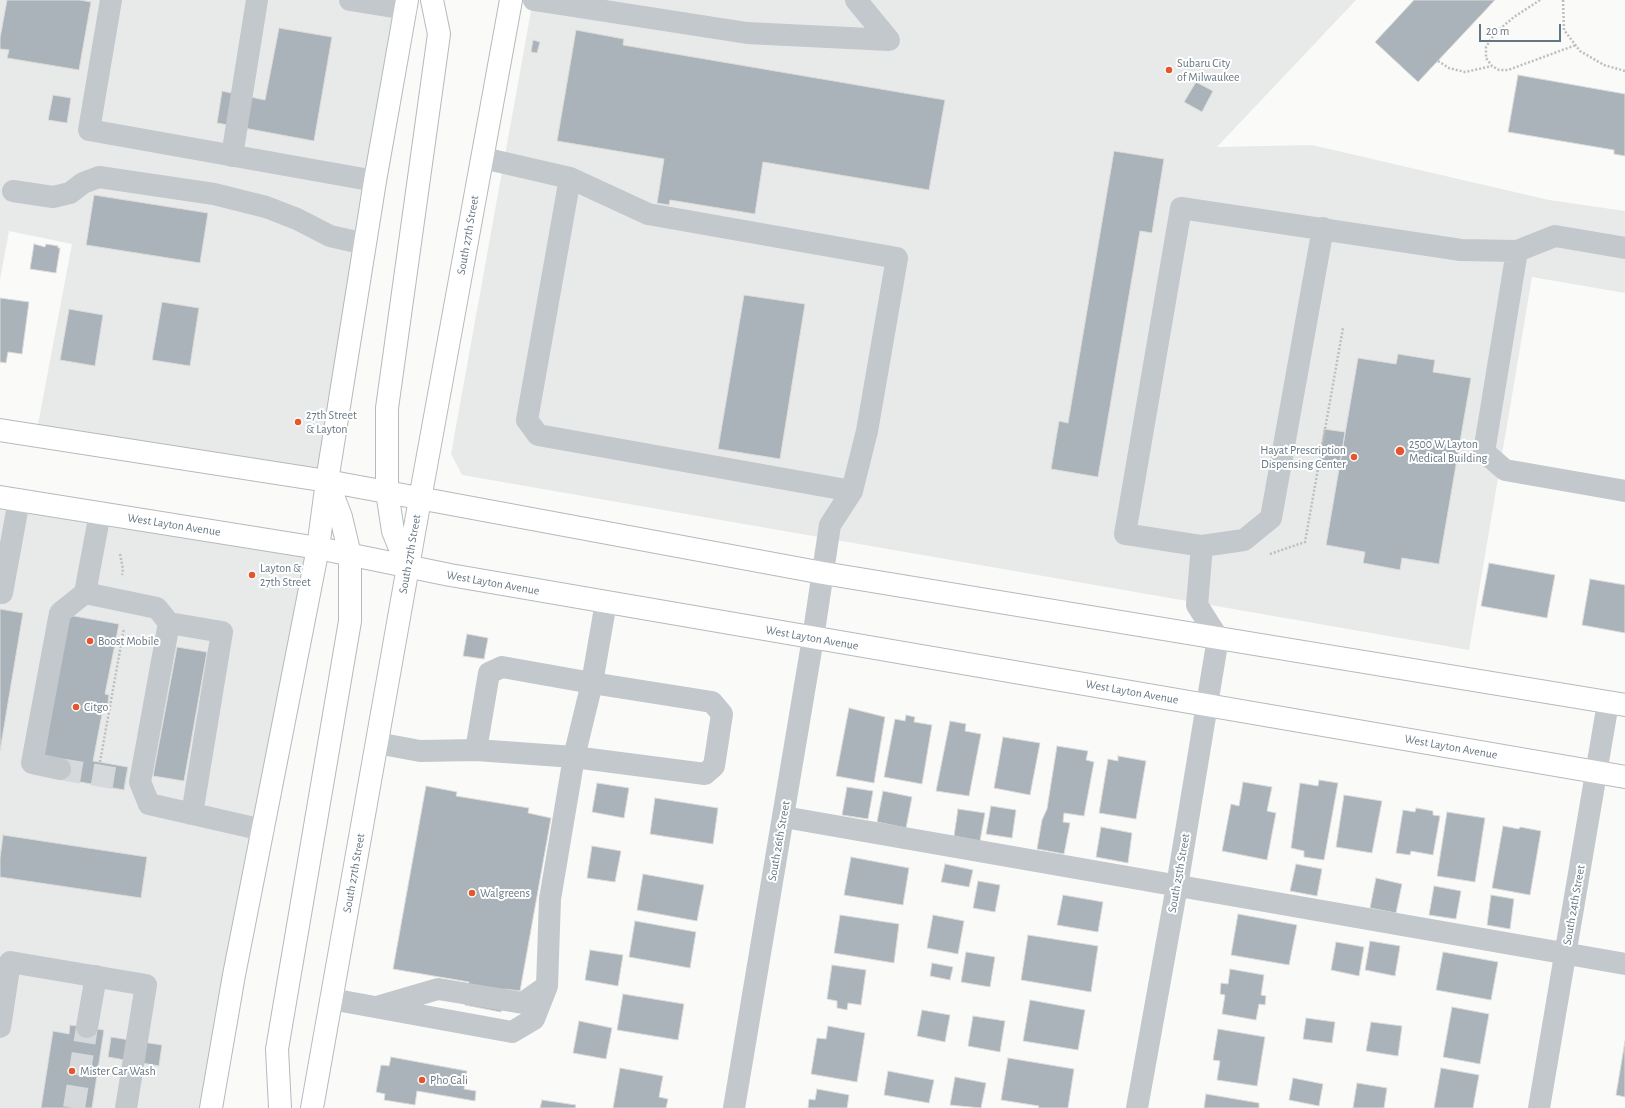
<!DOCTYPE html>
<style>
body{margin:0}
#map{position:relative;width:1625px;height:1108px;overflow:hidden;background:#fafaf8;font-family:"Alegreya Sans",sans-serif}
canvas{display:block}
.scale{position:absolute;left:1479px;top:24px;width:82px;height:18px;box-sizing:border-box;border:2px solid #657683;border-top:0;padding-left:5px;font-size:12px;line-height:14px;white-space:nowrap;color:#657683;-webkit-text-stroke:3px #fff;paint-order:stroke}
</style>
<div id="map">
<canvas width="1625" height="1108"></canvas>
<div class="scale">20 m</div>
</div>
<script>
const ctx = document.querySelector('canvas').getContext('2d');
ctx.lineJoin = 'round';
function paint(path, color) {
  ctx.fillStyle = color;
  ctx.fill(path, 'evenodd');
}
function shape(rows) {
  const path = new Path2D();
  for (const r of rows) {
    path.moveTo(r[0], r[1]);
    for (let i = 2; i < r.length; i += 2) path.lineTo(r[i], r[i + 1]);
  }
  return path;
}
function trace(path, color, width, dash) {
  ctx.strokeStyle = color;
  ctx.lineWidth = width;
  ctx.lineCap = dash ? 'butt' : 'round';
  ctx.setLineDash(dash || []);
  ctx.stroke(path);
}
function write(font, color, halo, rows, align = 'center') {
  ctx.font = font + ' "Alegreya Sans",sans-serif';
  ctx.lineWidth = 4;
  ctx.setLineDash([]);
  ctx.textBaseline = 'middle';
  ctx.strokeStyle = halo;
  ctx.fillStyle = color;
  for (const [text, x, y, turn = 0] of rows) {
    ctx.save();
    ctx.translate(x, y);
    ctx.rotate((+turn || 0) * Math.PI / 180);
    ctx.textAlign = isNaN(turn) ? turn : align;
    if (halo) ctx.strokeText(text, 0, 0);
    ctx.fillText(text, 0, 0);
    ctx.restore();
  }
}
paint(shape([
 [0,0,407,0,327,481,36,435,72,244,9,231,0,280],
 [533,0,1356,0,1217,147,1312,145,1549,200,1625,211,1625,293,1532,277,1469,650,462,475,451,454],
 [0,497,318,548,211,1108,0,1108]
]), '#e8e9e9');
const building = shape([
 [7,0,80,0,91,2,79,70,7,58,9,50,0,49,0,38,7,0],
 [1414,0,1495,0,1418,82,1375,42,1414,0],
 [279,28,332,37,314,141,217,123,222,91,265,100,279,28],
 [576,30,624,39,623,45,945,100,929,190,763,162,755,214,670,200,669,205,657,203,664,159,557,141,576,30],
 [533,40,540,42,537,53,531,52,533,40],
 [1518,75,1625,94,1625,156,1614,154,1614,150,1508,132,1518,75],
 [1196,82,1213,91,1202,112,1184,102,1196,82],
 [53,95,71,98,67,123,48,120,53,95],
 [1114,151,1164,159,1152,233,1140,231,1098,477,1051,469,1059,421,1068,423,1114,151],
 [94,195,208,213,200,263,86,245,94,195],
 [34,244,45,247,46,244,58,246,58,248,60,248,56,273,30,269,34,244],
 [744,295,805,304,780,459,718,449,744,295],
 [0,298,29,302,22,354,8,352,6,363,0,362,0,298],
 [162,302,199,308,190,366,152,360,162,302],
 [69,309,103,315,95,366,60,360,69,309],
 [1398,354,1435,360,1433,372,1471,378,1439,564,1402,558,1400,570,1363,563,1365,552,1326,545,1358,358,1396,364,1398,354],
 [1324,429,1345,432,1339,470,1318,466,1324,429],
 [1489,563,1555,575,1547,618,1481,606,1489,563],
 [1590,579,1625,585,1625,633,1582,625,1590,579],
 [0,609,23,613,0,751,0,609],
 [68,615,119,624,105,694,109,695,107,710,103,709,93,761,128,767,124,790,58,778,44,756,68,615],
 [467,634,488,638,484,659,463,656,467,634],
 [177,647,207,652,184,781,153,776,177,647],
 [849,708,885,717,874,783,836,776,849,708],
 [906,715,915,717,914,722,932,725,922,784,884,777,895,719,905,721,906,715],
 [950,721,966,724,965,731,981,734,969,796,936,791,950,721],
 [1003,737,1040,743,1030,795,994,788,1003,737],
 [1057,746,1088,751,1086,760,1094,762,1084,816,1064,813,1063,822,1070,823,1064,854,1037,849,1042,820,1047,809,1057,746],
 [1118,756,1146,761,1136,819,1099,813,1108,759,1118,761,1118,756],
 [1319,780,1338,783,1324,860,1304,857,1304,851,1291,848,1300,783,1318,786,1319,780],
 [1243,782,1272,787,1267,811,1276,813,1267,860,1222,851,1231,804,1239,806,1243,782],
 [597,783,629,788,624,818,592,812,597,783],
 [426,786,457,792,456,796,529,808,528,813,551,818,520,991,505,989,501,1012,465,1005,469,982,393,969,426,786],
 [847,787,873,791,868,819,842,815,847,787],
 [883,791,912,797,906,828,877,822,883,791],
 [1344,795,1382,801,1372,853,1336,847,1344,795],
 [655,798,718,808,713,844,650,834,655,798],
 [991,806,1016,810,1012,838,986,834,991,806],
 [1416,808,1433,811,1433,815,1440,816,1433,855,1411,851,1410,855,1396,853,1403,810,1415,812,1416,808],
 [958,809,985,813,980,841,954,836,958,809],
 [1447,812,1485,818,1475,882,1437,876,1447,812],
 [1503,826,1519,829,1520,827,1541,831,1530,895,1492,888,1503,826],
 [1101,827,1132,833,1128,863,1096,857,1101,827],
 [3,835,147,857,141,898,0,877,0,858,3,835],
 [592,846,621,851,615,882,587,878,592,846],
 [851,857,909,868,903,905,844,895,851,857],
 [945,864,973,870,969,887,941,882,945,864],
 [1296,864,1322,869,1317,896,1290,891,1296,864],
 [643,874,704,885,697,921,637,910,643,874],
 [1376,878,1402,884,1396,913,1370,908,1376,878],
 [978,881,1000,885,995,912,973,908,978,881],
 [1434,886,1461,891,1456,919,1429,915,1434,886],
 [1063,895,1103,902,1098,932,1057,925,1063,895],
 [1491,895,1514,899,1510,929,1487,925,1491,895],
 [1238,914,1297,925,1289,965,1231,955,1238,914],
 [840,915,899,924,894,963,834,953,840,915],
 [933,915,964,921,958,954,927,948,933,915],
 [635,921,696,932,690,968,629,957,635,921],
 [1028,935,1098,946,1091,992,1021,980,1028,935],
 [1370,941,1400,946,1395,976,1365,970,1370,941],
 [1336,942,1364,947,1359,976,1331,970,1336,942],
 [590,950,623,955,618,986,585,980,590,950],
 [966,952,995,957,990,987,961,982,966,952],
 [1443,952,1498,962,1491,1000,1436,990,1443,952],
 [932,963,953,967,950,980,930,976,932,963],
 [832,965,866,970,861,1005,848,1003,847,1010,837,1008,837,1001,827,999,832,965],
 [1230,969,1264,975,1261,995,1266,996,1265,1005,1259,1004,1256,1020,1222,1014,1225,995,1220,994,1221,983,1228,984,1230,969],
 [623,994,684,1004,678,1040,617,1030,623,994],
 [1030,1000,1085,1010,1078,1050,1023,1041,1030,1000],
 [1452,1007,1489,1014,1480,1064,1443,1057,1452,1007],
 [922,1010,950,1015,945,1042,917,1036,922,1010],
 [973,1016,1005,1021,1000,1052,968,1046,973,1016],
 [1306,1018,1335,1022,1332,1043,1303,1039,1306,1018],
 [579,1021,612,1028,606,1059,573,1053,579,1021],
 [1371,1022,1402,1026,1398,1056,1366,1051,1371,1022],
 [70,1025,104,1030,92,1108,41,1108,53,1031,69,1034,70,1025],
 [828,1026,865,1033,857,1082,811,1074,817,1038,826,1039,828,1026],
 [1218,1029,1265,1037,1257,1086,1217,1080,1220,1061,1213,1060,1218,1029],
 [111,1037,162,1045,159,1066,108,1057,111,1037],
 [1625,1041,1625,1097,1616,1095,1625,1041],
 [391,1057,467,1071,464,1089,476,1091,475,1101,417,1091,415,1105,384,1100,385,1094,376,1092,381,1065,389,1066,391,1057],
 [1008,1058,1074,1069,1068,1108,1038,1108,1039,1106,1001,1100,1008,1058],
 [620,1068,663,1076,659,1097,668,1099,666,1108,613,1108,620,1068],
 [1441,1068,1479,1075,1473,1108,1434,1108,1441,1068],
 [888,1071,934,1080,929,1103,884,1095,888,1071],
 [955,1077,986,1083,981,1108,950,1105,955,1077],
 [1293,1078,1323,1084,1319,1106,1289,1100,1293,1078],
 [1357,1083,1387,1088,1384,1108,1353,1108,1357,1083],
 [817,1089,849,1095,847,1108,808,1108,809,1099,815,1100,817,1089],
 [1206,1094,1259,1103,1259,1108,1204,1108,1206,1094],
 [542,1100,576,1105,575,1108,540,1108,542,1100]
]);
paint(building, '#aab3b9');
trace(building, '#dcdcda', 1);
trace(shape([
 [60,769,126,780],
 [74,1108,87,1027]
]), '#d5d9db', 22, [22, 11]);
const major = shape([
 [0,430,327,481,823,573,1625,705],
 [0,497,318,548,450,575,1625,777],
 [408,568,393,531,387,492,387,408,439,34,432,0],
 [211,1108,234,975,318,548,327,481,375,181,407,0],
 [280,1108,277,1049,350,621,350,555,341,517,328,483],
 [312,1108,420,499,511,0]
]);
trace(major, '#b5babe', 24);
trace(shape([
 [1540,0,1514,17,1495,33,1486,47,1486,58,1492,66,1499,70,1508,70,1576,45],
 [1563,0,1564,30,1580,51,1604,65,1625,71],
 [1438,61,1449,68,1465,72,1492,66],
 [120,554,123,569,122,575],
 [1270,554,1305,542,1343,328],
 [100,762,124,628]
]), '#bbbfc2', 2.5, [2, 2]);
trace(shape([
 [111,0,89,130,375,181],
 [350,0,406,9],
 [534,0,747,33,889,40,856,0],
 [232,156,257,0],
 [483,158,570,178,648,214,897,258,867,431,852,491],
 [570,178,527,420,538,435,852,491,830,525,813,638,734,1108],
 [13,191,53,197,70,193,83,183,99,177,214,194,266,207,297,219,330,236,365,244],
 [1517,251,1484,452,1505,470,1625,491],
 [100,513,85,593,157,608,169,623,140,782,149,804,263,830],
 [1202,546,1244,540,1271,518,1323,228],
 [0,593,2,593,19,500],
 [169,623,222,632,192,814],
 [377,743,420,751,476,750,489,673,502,667,592,683,712,702,722,714,714,766,705,774,574,757,592,683,606,602],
 [60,769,32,763,60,613,85,593],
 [784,817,1625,964],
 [331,999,512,1032,534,1019,547,986,550,899,574,757,476,750],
 [380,1006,438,989,523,1003,547,986],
 [0,1027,10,962,146,985,126,1108],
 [87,1027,96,976],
 [1137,1108,1177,886,1218,638,1197,605,1202,546,1125,534,1181,208,1461,250,1517,251,1555,236,1625,248],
 [1539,1108,1608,703]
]), '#c3c8cc', 22);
trace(major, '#fff', 22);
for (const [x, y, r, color] of [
 [1169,70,4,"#e4572e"],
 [298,422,4,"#e4572e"],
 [1400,451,5,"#e4572e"],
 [1354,457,4,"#e4572e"],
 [252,575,4,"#e4572e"],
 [90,641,4,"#e4572e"],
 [76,707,4,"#e4572e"],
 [472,893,4,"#e4572e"],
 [72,1071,4,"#e4572e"],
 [422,1080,4,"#e4572e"]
]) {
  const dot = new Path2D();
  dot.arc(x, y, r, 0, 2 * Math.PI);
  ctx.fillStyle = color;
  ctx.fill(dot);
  trace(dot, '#fff', 1.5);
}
write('12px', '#657683', '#fff', [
 ["Subaru City",1177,63],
 ["of Milwaukee",1177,77],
 ["27th Street",306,415],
 ["& Layton",306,429],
 ["2500 W Layton",1409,444],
 ["Medical Building",1409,458],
 ["Hayat Prescription",1346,450,"right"],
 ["Dispensing Center",1346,464,"right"],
 ["Layton &",260,568],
 ["27th Street",260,582],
 ["Boost Mobile",98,641],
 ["Citgo",84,707],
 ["Walgreens",480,893],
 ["Mister Car Wash",80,1071],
 ["Pho Cali",430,1080]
], 'left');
write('12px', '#657683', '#fff', [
 ["South 27th Street",468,235,-80],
 ["West Layton Avenue",174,525,9],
 ["South 27th Street",410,554,-80],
 ["West Layton Avenue",493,583,10],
 ["West Layton Avenue",812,638,10],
 ["West Layton Avenue",1132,692,10],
 ["West Layton Avenue",1451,747,10],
 ["South 26th Street",779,841,-80],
 ["South 27th Street",354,873,-80],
 ["South 25th Street",1179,873,-80],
 ["South 24th Street",1574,905,-80]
]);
</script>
